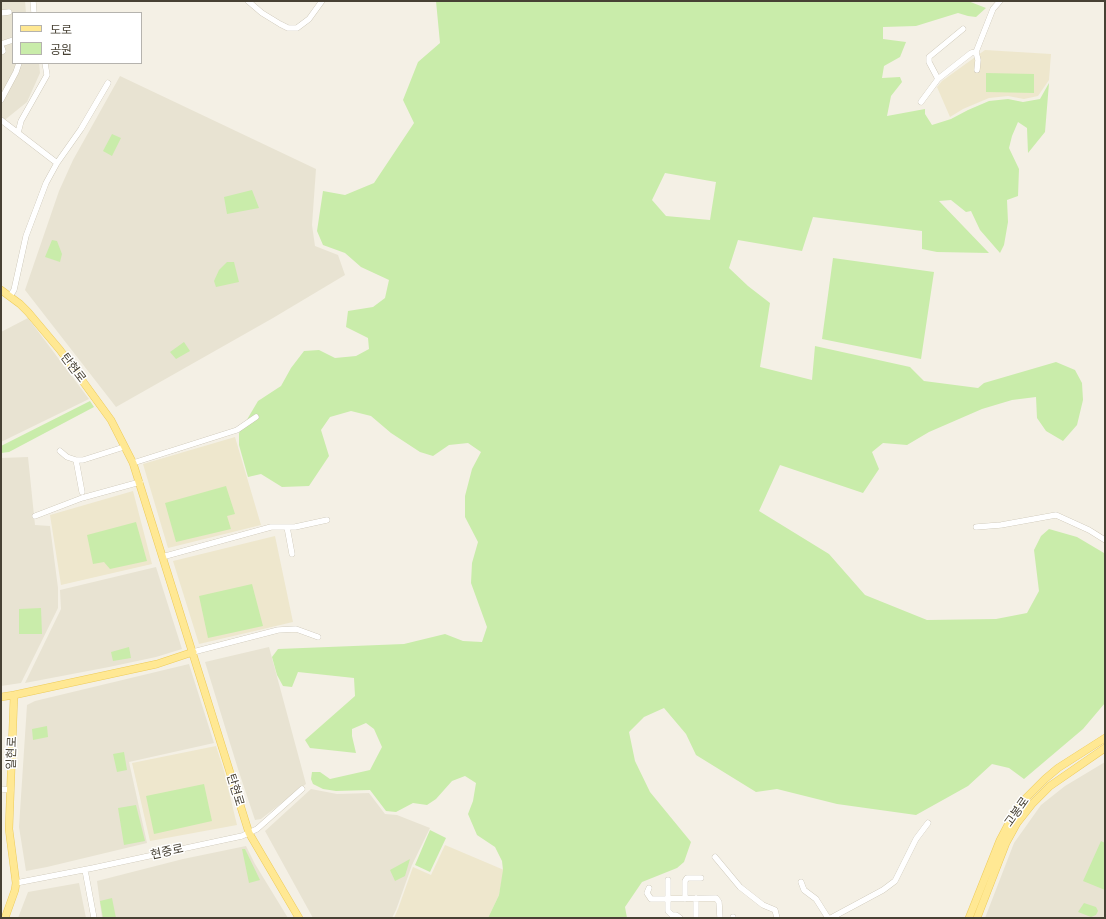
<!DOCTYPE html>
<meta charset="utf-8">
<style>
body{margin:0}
#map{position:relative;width:1106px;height:919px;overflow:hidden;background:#f4f0e5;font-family:"Work Sans","Noto Sans KR",sans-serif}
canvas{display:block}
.frame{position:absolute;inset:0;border:2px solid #474134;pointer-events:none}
.legend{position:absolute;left:12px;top:12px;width:130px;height:52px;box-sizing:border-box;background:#fff;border:1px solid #b5b3ae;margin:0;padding:5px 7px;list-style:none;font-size:12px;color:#474134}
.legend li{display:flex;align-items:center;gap:8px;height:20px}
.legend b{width:20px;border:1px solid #b5b3ae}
</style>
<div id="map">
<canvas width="1106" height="919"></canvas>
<div class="frame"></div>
<ul class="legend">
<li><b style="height:5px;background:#ffe893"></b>도로</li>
<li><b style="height:11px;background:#c9ecaa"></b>공원</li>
</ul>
</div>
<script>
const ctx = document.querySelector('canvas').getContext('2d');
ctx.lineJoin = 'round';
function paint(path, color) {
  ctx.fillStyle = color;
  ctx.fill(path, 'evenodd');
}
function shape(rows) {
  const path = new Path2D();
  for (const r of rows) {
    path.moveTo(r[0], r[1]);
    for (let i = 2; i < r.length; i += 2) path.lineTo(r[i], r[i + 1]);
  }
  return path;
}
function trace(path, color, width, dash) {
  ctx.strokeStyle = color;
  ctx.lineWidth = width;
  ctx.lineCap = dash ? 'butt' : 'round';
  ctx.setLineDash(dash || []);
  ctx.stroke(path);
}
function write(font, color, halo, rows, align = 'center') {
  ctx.font = font + ' "Work Sans","Noto Sans KR",sans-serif';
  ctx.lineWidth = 3;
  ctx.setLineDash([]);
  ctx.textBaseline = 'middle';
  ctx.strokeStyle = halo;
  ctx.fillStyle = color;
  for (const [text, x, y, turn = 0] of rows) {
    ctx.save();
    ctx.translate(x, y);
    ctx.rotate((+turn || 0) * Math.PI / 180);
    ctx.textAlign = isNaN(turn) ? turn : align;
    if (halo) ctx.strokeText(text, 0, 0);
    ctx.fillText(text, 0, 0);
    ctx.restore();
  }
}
paint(shape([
 [1,1,25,1,26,13,13,13,13,63,39,63,40,73,27,102,1,123],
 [120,76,316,169,312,225,315,246,338,255,345,275,273,318,116,407,25,290,59,191,73,160],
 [28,318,89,399,1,442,1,332],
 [28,457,35,525,50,526,58,588,58,608,21,683,1,686,1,458],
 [156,567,182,649,156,657,109,667,25,683,61,609,60,590],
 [269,647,306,784,261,819,255,820,238,769,205,662],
 [189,664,214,743,129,762,147,843,47,867,26,871,19,827,27,705,35,701],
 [1105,762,1105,918,985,918,1014,843,1041,805,1065,786],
 [311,789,337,794,369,793,385,814,397,815,430,828,412,865,396,910,392,918,313,918,265,831],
 [246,846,255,864,288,918,102,918,97,881,183,859],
 [79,883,86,918,18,918,28,892]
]), '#e8e3d2');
paint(shape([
 [985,50,1051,54,1049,80,1038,96,1024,99,1008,96,989,98,963,109,950,117,937,87,942,81],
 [235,437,261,525,168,548,143,464],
 [133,491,152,564,61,585,50,515],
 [275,536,293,622,199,644,173,561],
 [216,746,224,771,237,825,150,841,132,763],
 [445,845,504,870,499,895,488,918,394,918,398,909,413,867,431,875]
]), '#eee7cd');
paint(shape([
 [436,1,968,1,986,8,976,17,968,16,958,13,916,26,883,27,883,39,906,42,900,57,884,66,882,78,900,77,902,82,891,96,887,116,925,109,925,114,932,125,951,119,968,110,989,101,1008,99,1023,102,1040,99,1049,83,1045,132,1028,153,1027,128,1018,122,1012,136,1009,148,1019,169,1018,196,1007,200,1008,222,1004,245,1000,253,980,230,971,211,966,212,951,200,939,201,989,253,937,252,922,249,922,231,813,217,802,251,738,240,729,268,748,286,770,303,760,367,812,380,815,346,910,367,924,381,978,388,984,383,1056,362,1075,370,1082,383,1083,400,1077,425,1063,441,1046,431,1037,418,1036,397,1012,400,982,409,929,432,907,445,883,443,872,452,879,469,863,493,780,465,759,511,829,554,865,595,927,620,996,619,1027,613,1039,591,1034,550,1041,536,1049,529,1077,537,1104,553,1105,703,1083,729,1024,779,1009,768,992,764,968,786,916,815,837,804,777,789,756,792,696,755,686,734,664,708,644,717,629,732,635,761,650,792,691,842,684,862,677,868,642,882,625,907,627,918,488,918,499,895,503,870,502,861,495,847,477,835,468,814,473,801,476,783,465,776,452,781,436,799,427,805,413,803,396,812,386,811,370,790,336,791,323,789,313,784,311,779,312,772,320,772,330,779,370,770,382,747,374,729,366,723,352,729,352,736,356,753,310,748,305,740,355,696,354,678,298,672,292,687,283,686,277,675,272,657,278,649,404,644,445,634,463,641,482,642,487,627,471,583,472,563,478,542,465,517,465,496,472,469,481,452,468,443,449,445,433,456,420,452,391,433,371,416,351,411,330,417,321,430,329,456,309,486,282,487,261,474,248,477,239,445,239,433,258,401,281,386,291,368,304,351,319,350,335,358,356,356,369,349,368,338,346,327,348,311,373,307,385,298,389,280,361,267,345,253,323,245,317,231,323,191,345,195,374,183,414,123,403,100,418,62,440,43],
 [665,173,716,182,710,220,666,216,652,200],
 [986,73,1034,74,1034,93,986,92],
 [112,134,121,138,112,156,103,151],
 [252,190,259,208,227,214,224,197],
 [52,240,57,241,62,254,60,262,45,257],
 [833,258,934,272,921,359,822,339],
 [227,262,234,262,239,282,216,287,214,281,219,270],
 [184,342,190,351,176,359,170,352],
 [90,401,94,407,9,452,1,453,1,446],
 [226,486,235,514,227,516,231,529,176,542,165,503],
 [136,522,147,561,110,569,104,562,93,564,87,535],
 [252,584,263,626,208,638,199,596],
 [41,608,42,634,19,634,19,609],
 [129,647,131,658,113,661,111,652],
 [47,726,48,737,33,740,32,729],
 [124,752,127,770,117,772,113,754],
 [204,784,212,821,154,834,146,796],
 [136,805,145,841,124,845,118,808],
 [430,830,446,838,430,872,415,865],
 [1101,841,1105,843,1105,890,1083,881],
 [242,849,245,849,260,880,249,883],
 [410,859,405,876,395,881,390,870],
 [112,898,116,918,103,918,100,901],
 [1084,903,1096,907,1098,911,1096,915,1091,917,1078,912]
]), '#c9ecaa');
const minor = shape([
 [33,1,34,13],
 [248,1,262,13,280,24,288,28,297,28,309,19,322,1],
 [1,13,9,12],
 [1,44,13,40],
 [1,45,3,51,1,52],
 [45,63,47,75,21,121,18,133,57,163],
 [977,70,978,60,976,52,993,9,1000,1],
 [938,79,929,62,929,57,963,29],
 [1,100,16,72,19,63],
 [921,102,938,79,971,53,976,52],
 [1,120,18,133],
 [10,296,14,290,26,236,46,183,57,163,81,129,108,83],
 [60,451,67,457,76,460,83,460,124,447],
 [76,460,82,492],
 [133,463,237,430,256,417],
 [35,516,82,498,140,482],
 [287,527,292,554],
 [976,527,1001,525,1056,515,1089,530,1105,540],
 [162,557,271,527,295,527,327,520],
 [193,652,278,630,296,629,318,637],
 [1,789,11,790],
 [715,857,740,887,763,905,775,910,777,918],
 [85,870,94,918],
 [668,880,668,911,672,915,676,915,680,918],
 [801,882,804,890,816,899,828,918],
 [16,883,93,868,242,836,257,829,302,789],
 [649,888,647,893,651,899,716,898,719,902,720,918],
 [696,898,696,918],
 [685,899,685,881,687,878,701,878],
 [733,918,733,917],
 [831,918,883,890,895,881,916,839,928,823]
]);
const major = shape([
 [1,290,20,304,28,312,60,350,111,420,133,463,249,833,299,918],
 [1,697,14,695,157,664,193,652],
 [5,918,15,890,16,883,9,829,14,695],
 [969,918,1000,840,1011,819,1024,800,1045,779,1058,768,1105,738],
 [977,918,1006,843,1017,823,1032,804,1050,786,1105,748]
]);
trace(minor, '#c0b9a7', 6);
trace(major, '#edcb59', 8);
trace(minor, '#fff', 5.5);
trace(major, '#ffe893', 7);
write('12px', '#474134', '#fff', [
 ["탄현로",73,368,53],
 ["일현로",12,753,-88],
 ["탄현로",235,790,73],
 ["고봉로",1017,812,-55],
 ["현중로",167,852,-12]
]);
</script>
